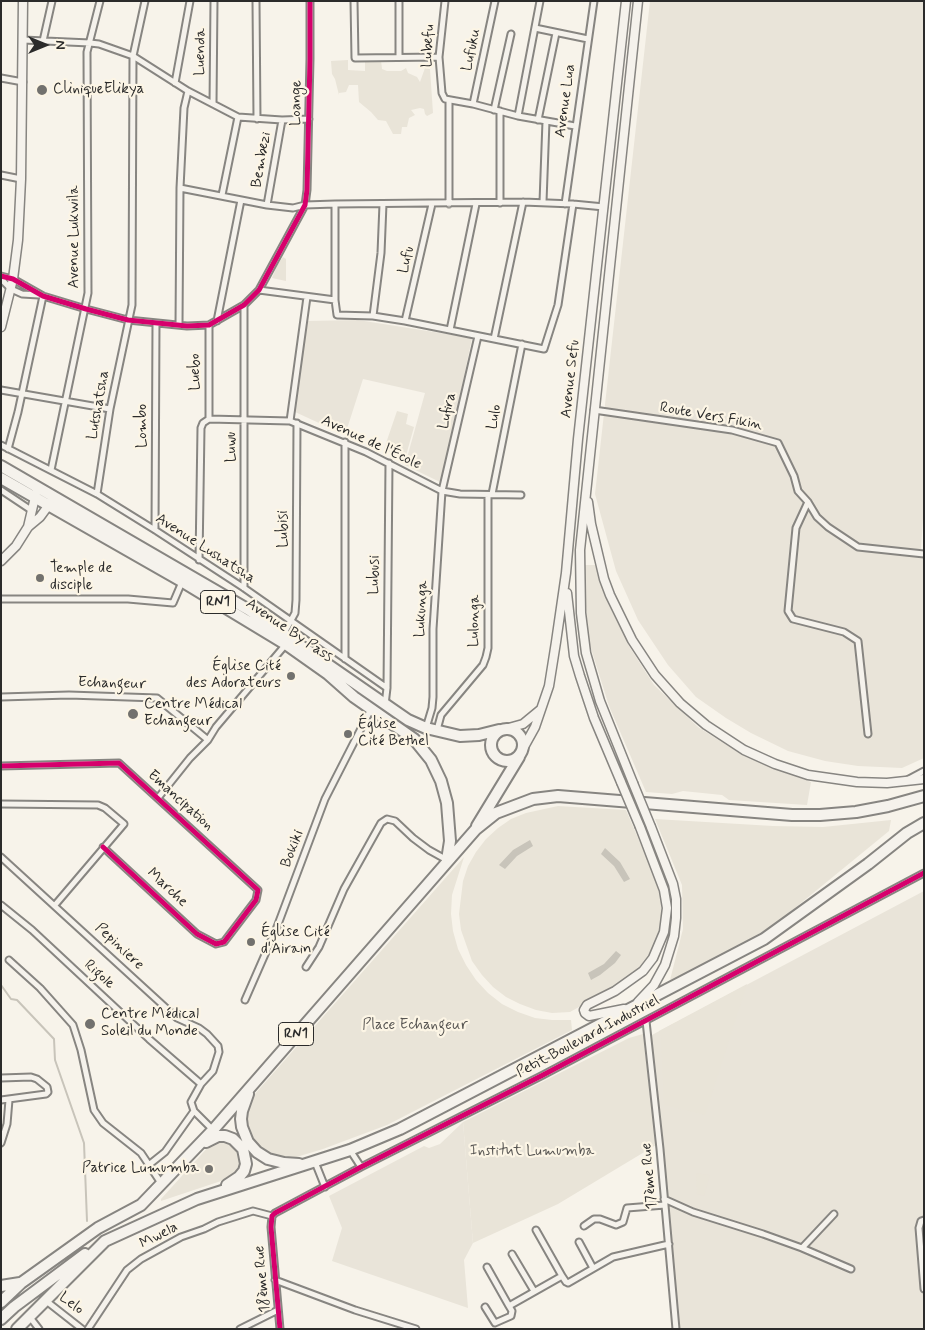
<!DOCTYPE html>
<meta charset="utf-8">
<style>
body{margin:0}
#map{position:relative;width:925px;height:1330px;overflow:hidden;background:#f7f3ea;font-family:Mynerve,sans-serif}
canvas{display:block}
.frame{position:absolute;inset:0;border:2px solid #2b2b2b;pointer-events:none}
.north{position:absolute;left:20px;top:20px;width:50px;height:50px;-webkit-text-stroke:4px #fcf5e5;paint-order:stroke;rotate:90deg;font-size:14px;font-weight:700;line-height:20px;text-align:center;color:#2b2b2b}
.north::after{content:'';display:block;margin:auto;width:18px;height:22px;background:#2b2b2b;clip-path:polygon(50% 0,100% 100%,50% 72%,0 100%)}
</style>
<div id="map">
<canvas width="925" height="1330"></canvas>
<div class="frame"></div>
<div class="north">N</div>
</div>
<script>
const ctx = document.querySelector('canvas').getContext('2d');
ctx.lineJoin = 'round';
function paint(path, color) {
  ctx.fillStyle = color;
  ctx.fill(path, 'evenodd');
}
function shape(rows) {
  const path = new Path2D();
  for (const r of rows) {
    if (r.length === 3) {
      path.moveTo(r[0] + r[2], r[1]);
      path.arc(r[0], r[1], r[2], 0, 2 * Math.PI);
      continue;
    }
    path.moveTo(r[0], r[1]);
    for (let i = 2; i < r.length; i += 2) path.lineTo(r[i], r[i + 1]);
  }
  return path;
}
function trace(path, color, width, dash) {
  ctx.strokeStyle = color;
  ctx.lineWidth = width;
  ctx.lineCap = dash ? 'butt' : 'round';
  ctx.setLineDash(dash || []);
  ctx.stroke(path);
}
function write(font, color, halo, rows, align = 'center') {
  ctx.font = font + ' Mynerve,sans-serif';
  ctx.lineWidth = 4.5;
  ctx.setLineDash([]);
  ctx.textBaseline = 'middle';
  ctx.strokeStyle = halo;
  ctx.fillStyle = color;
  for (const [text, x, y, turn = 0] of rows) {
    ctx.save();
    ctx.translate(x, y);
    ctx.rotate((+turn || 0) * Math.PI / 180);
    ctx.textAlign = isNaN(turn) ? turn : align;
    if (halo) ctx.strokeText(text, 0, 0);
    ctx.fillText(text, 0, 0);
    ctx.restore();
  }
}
paint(shape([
 [650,1,924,1,924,502,921,550,924,551,924,758,902,768,858,766,825,761,788,751,751,733,726,718,696,697,668,665,638,620,616,571,595,494],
 [358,320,472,338,442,483,405,465,425,393,363,379,345,435,293,411,308,321],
 [585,565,595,565,608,603,629,646,654,685,698,727,744,756,811,782,807,805,729,800,722,795,683,791,672,794,646,792,609,706,589,642,585,595],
 [924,891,924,1329,680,1329,650,1036],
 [463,1122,473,1243,464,1260,468,1308,332,1261,342,1228,329,1196,424,1146,429,1148,440,1144]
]), '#e9e4d9');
paint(shape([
 [365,59,381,60,382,69,387,71,401,71,406,68,408,73,417,77,420,82,425,68,430,69,433,113,427,116,425,114,424,109,420,108,411,110,415,115,409,118,407,127,402,127,401,134,393,134,386,121,378,120,371,112,359,102,358,85,349,85,346,92,339,93,339,95,335,79,332,74,331,61,348,60,348,70,365,71],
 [283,257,286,259,286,281,272,278,278,264],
 [397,411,408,414,406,424,414,427,405,459,384,449],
 [558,806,626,810,651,868,661,898,662,914,660,931,655,945,649,957,637,970,613,988,570,1012,552,1013,536,1010,520,1004,506,997,493,987,482,975,472,961,461,930,459,914,463,881,468,866,476,852,486,839,498,828,511,819,526,813],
 [655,819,773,826,823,827,891,820,889,831,779,921,732,951,670,980,683,929,682,885],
 [464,857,452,895,451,914,453,931,458,949,466,965,476,980,488,993,502,1004,518,1012,535,1018,552,1020,571,1020,572,1030,387,1125,323,1149,293,1158,278,1157,262,1149,252,1136,247,1120,249,1104,254,1095],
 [747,984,705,1115,664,1105,661,1036,659,1031],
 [643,1034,656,1145,558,1204,473,1243,463,1122,629,1038],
 [220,1141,232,1144,237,1148,241,1159,238,1171,230,1178,161,1201,161,1199,209,1146],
 [696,1173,710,1175,704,1196,697,1194]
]), '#e9e4d8');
paint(shape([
 [530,840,533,846,517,856,505,869,499,865,513,850],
 [605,848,620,862,630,879,624,882,614,866,601,854],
 [616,951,621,955,615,963,600,975,591,980,588,973,604,964]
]), '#c8c4ba');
trace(shape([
 [1,985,11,999,17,1000,54,1039,55,1060,84,1143,87,1221]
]), '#c8c4ba', 2);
const street = shape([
 [256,1,257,119],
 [354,1,355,58,439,57],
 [445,1,439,57,442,93,445,99,473,104,518,116,575,126],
 [535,28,588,39],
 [23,40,90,43,99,44,133,56,188,91,238,117,282,120,309,119],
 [43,41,52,1],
 [399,56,399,1],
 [1,78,23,82],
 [175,83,190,1],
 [213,104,214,1],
 [473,104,495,1],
 [494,110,511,34],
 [500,111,500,203],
 [518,116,540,1],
 [538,120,556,33],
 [1,175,21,179],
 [180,188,267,205,293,208,305,205,335,204,523,202,573,204,604,207],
 [222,195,238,117],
 [543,202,546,121],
 [335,204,335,300,337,315,373,316,405,321,544,349,558,305,573,204],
 [449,204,449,100],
 [565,204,594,1],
 [267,205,282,120],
 [1,276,13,279,43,296,86,309,128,320,187,326,209,325,244,305,259,290,305,205,307,190,310,59,310,1],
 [1,279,11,289,22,294,39,295],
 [259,290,335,300],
 [244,305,244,588],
 [373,316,381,253,383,204],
 [217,321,241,200],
 [405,321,432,204],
 [179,325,180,188,184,108,188,91],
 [450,330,476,204],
 [494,339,523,202],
 [1,390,110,409],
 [594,410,732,430,778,443,794,476,798,491,808,502,817,517,828,527,858,547,924,554],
 [209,419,290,421,366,452,442,491,460,494,521,495],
 [209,419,209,325],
 [290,421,307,297],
 [345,442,345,659],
 [1,445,97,494,155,530,244,588,387,688],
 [8,449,18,412,43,296],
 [51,470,88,293,87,52,100,1],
 [1,490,31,510],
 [97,494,110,409,132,305,133,56,145,1],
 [492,494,522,344],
 [808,502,796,528,788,611,793,619,844,632,858,641,868,734],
 [155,530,156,323],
 [199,560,201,428,203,423,209,419],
 [1,599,128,599,173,603,182,582],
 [284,633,295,613,296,600,297,423],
 [1,697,69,695,157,698,208,740],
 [385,705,387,688,389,463],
 [426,728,432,708,433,697,433,629,442,491,478,336],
 [437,730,441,715,483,665,486,657,488,648,488,495],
 [1,766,119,763,258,890,256,900,224,942,216,944,197,934,103,847],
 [909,779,924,771],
 [158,798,190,758,208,740,216,727,287,643],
 [1,804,98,805,105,808,124,824,55,905],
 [1,857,177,1018,199,1028,207,1034,218,1046,219,1052,213,1071,201,1084,191,1102,194,1111,213,1130],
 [1,905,32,930,149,1039,201,1084],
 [9,960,40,988,73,1025,81,1050,94,1110,103,1123,141,1153,161,1183],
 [306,967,319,947,344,889,381,823,387,819,395,821,413,838,429,850,447,860],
 [245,1000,277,927,325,799,371,709],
 [646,1021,660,1149,676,1329],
 [1,1078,31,1077,37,1079,47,1087,48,1092,46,1094,1,1100],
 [1,1143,7,1124,9,1100],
 [350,1150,361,1167],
 [315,1162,325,1187],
 [150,1164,165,1152,194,1111],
 [664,1199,693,1212,763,1234,802,1248,834,1214],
 [924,1220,921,1221,919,1228,924,1289],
 [584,1226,594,1219,600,1219,616,1225,623,1222,627,1208,665,1205],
 [536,1230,562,1276],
 [579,1242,593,1268],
 [802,1248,851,1269],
 [512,1254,534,1291],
 [487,1267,509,1306,562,1276,566,1282,568,1283,613,1257,669,1244],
 [275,1280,355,1310,416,1329],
 [45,1300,82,1329],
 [485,1307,495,1323,511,1316,512,1311,509,1306],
 [29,1316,39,1329],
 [88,1329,127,1270,141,1259,181,1237,204,1229,218,1222,253,1211,272,1216],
 [240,1329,278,1310],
 [280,1329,271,1227,272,1216,275,1213,361,1167,543,1075,924,873]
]);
const secondary = shape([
 [1,327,13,279,18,240,21,179,23,1],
 [588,502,591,524,604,579,610,595,632,640,655,675,680,703,706,725,744,750,775,764,808,775,857,782,887,783,924,779],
 [28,527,36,493],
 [1,561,16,546,28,527,40,517,51,502],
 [567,593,574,656,580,676,594,718,621,782],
 [505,729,523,724,540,710],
 [520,754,535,727,549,686,556,642,566,573,578,439,626,1],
 [633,783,600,701,586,653,581,613,580,550,638,1],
 [638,1002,654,985,665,965,674,936,676,918,676,899,673,884,651,827],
 [624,1009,589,1016,585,1013,584,1010,587,1005,615,991,643,971,653,958,664,932,667,908,664,890,640,827]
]);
const highway = shape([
 [1,466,249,610,408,720,426,728,460,736,479,735,499,730],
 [1,478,183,582,287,645,328,674,354,697,414,739,431,760,441,781,447,803,450,841,447,860],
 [507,745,16],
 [477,826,519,757],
 [248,1094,242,1111,241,1119,242,1127,248,1142,257,1152,268,1159,284,1163,299,1164],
 [206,1142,218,1136,225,1136,233,1139,243,1149,246,1164,244,1171,239,1177,227,1185],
 [1,1286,20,1283],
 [1,1302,21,1283,98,1228,141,1205,213,1130,476,829,496,813,533,799,558,796,792,815,820,815,856,812,888,806,924,796],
 [1,1319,14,1307,85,1254],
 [17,1329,105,1241,197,1199,350,1150,400,1129,764,939,868,864,907,833,924,823]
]);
trace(street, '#878581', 9);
trace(secondary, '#878581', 11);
trace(highway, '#878581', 14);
trace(street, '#f5f2ec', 5);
trace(secondary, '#f5f2ec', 8);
trace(highway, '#f5f2ec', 10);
const secondaryBridge = shape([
 [621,782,640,827],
 [633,783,651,827]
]);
trace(secondaryBridge, '#878581', 11, []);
trace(secondaryBridge, '#f5f2ec', 8);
trace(shape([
 [1,276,13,279,43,296,86,309,128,320,187,326,209,325,244,305,259,290,305,205,307,190,310,59,310,1],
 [1,766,119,763,258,890,256,900,224,942,216,944,197,934,103,847],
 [280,1329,271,1227,272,1216,275,1213,361,1167,543,1075,924,873]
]), '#d6006c', 5);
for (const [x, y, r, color] of [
 [42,90,6,"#72716e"],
 [40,578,5,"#72716e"],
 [291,676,5,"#72716e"],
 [133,714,6,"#72716e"],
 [348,734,5,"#72716e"],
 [251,942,5,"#72716e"],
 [90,1024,6,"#72716e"],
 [209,1169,5,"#72716e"]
]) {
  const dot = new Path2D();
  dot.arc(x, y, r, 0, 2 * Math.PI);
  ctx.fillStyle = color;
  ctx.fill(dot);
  trace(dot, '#fcf5e5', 2);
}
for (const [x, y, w] of [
 [218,602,35],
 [296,1034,35]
]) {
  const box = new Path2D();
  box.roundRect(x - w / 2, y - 11.5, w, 23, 4);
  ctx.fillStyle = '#fcf5e5';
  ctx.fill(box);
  trace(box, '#2b2b2b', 1);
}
write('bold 14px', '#2b2b2b', null, [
 ["RN1",218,602],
 ["RN1",296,1034]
]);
write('15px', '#2b2b2b', '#fcf5e5', [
 ["Lubefu",429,46,-87],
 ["Lufuku",472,50,-78],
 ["Luenda",201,52,-89],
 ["Avenue Lua",566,101,-82],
 ["Loange",297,103,-89],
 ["Bembezi",262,160,-80],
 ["Avenue Lukwila",75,237,-90],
 ["Lufu",407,260,-77],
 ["Luebo",196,372,-90],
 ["Avenue Sefu",571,379,-84],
 ["Lutshatsha",99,405,-80],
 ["Lufira",448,411,-77],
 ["Lulo",495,417,-79],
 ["Route Vers Fikin",711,417,10],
 ["Lombo",143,426,-90],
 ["Avenue de l'École",371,443,25],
 ["Luwu",232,447,-90],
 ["Lubisi",284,529,-90],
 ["Avenue Lushatsha",205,549,33],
 ["Lubusi",375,575,-89],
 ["Lukunga",422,609,-87],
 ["Lulonga",475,621,-89],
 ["Avenue By Pass",289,631,34],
 ["Echangeur",112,684,2],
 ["Emancipation",180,801,42],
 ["Bokiki",293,849,-69],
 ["Marche",167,888,43],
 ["Pepiniere",119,947,43],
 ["Rigole",99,975,42],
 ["Petit Boulevard Industriel",588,1037,-28],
 ["17ème Rue",650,1176,-95],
 ["Mwela",159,1236,-28],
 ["18ème Rue",263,1279,-95],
 ["Lelo",71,1304,37]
]);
write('15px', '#2b2b2b', '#fcf5e5', [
 ["CliniqueElikya",53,90],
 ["Temple de",50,569],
 ["disciple",50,586],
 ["Église Cité",281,667,"right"],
 ["des Adorateurs",281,684,"right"],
 ["Centre Médical",144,705],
 ["Echangeur",144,722],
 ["Église",358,725],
 ["Cité Bethel",358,742],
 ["Église Cité",261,933],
 ["d'Airain",261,950],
 ["Centre Médical",101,1015],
 ["Soleil du Monde",101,1032],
 ["Patrice Lumumba",199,1169,"right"]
], 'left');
write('15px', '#585653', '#fcf5e5', [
 ["Place Echangeur",415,1026],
 ["Institut Lumumba",532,1152]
]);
</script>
